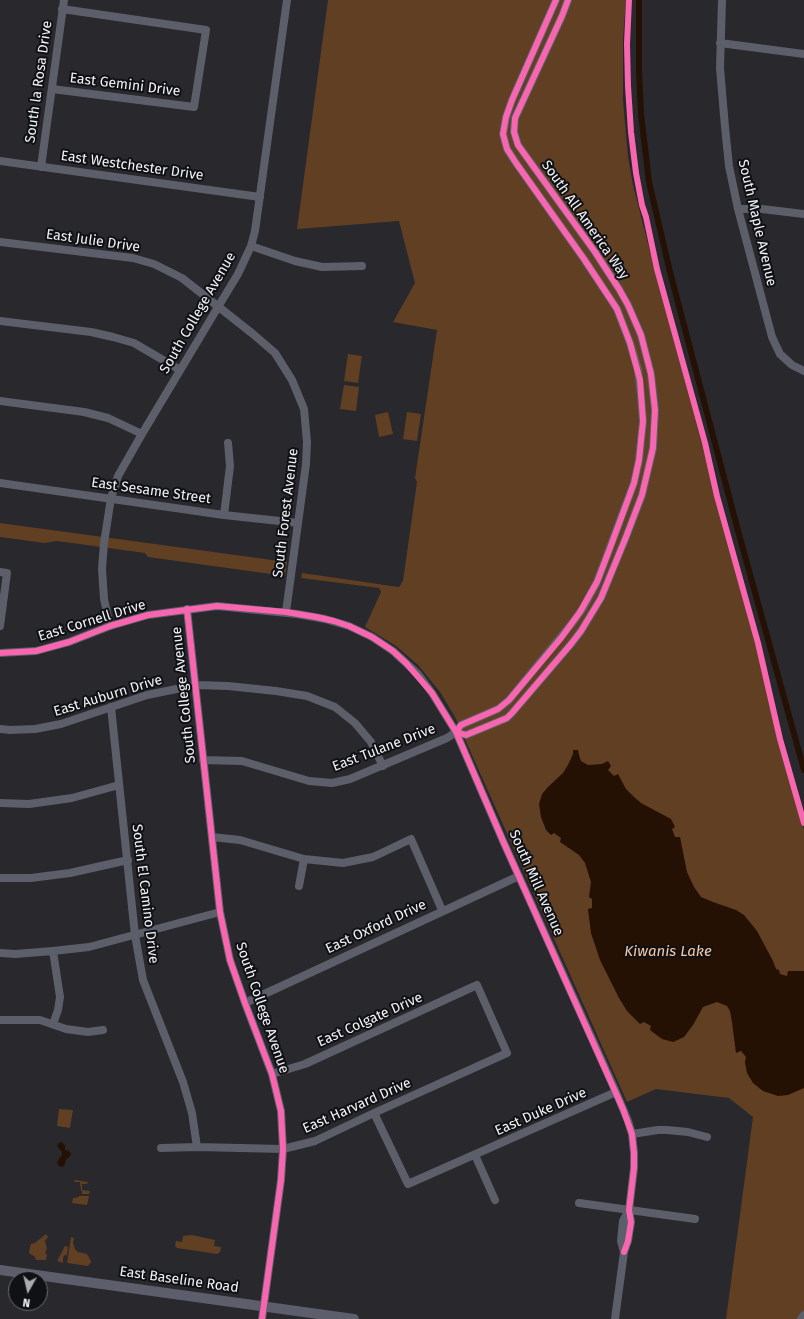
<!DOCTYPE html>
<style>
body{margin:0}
#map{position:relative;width:804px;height:1319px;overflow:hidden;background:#28282d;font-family:"Fira Sans",sans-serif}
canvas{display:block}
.north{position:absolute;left:8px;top:1271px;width:40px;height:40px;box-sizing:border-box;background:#101114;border:1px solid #6a6b6f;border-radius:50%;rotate:188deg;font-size:11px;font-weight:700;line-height:16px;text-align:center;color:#f2f3f8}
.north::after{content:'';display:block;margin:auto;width:14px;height:18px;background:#abacb1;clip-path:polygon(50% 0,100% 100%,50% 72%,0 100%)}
</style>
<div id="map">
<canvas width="804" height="1319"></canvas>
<div class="north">N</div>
</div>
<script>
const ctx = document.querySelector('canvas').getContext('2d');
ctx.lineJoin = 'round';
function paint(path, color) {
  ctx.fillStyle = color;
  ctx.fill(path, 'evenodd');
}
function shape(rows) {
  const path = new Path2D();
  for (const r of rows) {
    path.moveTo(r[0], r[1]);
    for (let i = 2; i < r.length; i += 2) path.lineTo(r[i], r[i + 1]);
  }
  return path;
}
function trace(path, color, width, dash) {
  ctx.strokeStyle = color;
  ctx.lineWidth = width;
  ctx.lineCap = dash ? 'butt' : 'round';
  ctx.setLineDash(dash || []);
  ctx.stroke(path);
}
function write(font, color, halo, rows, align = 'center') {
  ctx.font = font + ' "Fira Sans",sans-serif';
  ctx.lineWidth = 4;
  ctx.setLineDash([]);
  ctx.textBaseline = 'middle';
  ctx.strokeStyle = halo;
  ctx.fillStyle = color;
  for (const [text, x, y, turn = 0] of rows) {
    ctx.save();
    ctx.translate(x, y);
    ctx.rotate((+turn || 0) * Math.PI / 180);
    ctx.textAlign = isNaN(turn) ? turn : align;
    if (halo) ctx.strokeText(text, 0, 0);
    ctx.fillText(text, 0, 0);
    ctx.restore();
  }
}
paint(shape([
 [328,0,626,0,623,39,623,100,628,157,633,185,656,275,758,650,804,830,804,1319,726,1319,753,1117,729,1098,656,1089,627,1102,455,717,440,692,418,665,396,646,365,627,381,592,379,588,301,578,302,573,399,587,403,581,417,482,415,478,437,330,393,322,415,283,399,221,297,229],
 [348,354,362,356,358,383,344,381],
 [344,385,359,387,356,411,340,409],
 [388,412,393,434,379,437,375,415],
 [407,412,421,414,417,441,403,439],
 [0,523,287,562,285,576,148,557,145,553,72,543,56,541,45,543,0,537],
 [59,1109,73,1110,70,1128,57,1126],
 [75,1180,88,1182,87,1184,82,1184,82,1190,90,1191,89,1194,82,1194,82,1191,81,1191,80,1182,74,1182],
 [79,1196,89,1196,87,1205,72,1203,73,1198,79,1197],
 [46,1234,48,1237,45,1241,47,1249,45,1253,47,1255,46,1260,36,1260,35,1257,29,1253,30,1247,31,1244,35,1243],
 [192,1235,215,1240,214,1246,221,1247,220,1252,217,1254,177,1248,175,1246,176,1241,182,1242,183,1236],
 [71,1237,74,1238,73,1243,75,1249,78,1252,87,1254,91,1261,91,1262,88,1266,67,1263],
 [65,1246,68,1247,67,1255,65,1255,63,1257,63,1263,57,1261]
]), '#613f23');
paint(shape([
 [573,750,578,750,579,755,581,761,588,765,602,764,608,761,611,766,608,770,614,776,618,774,626,789,634,797,641,803,671,819,675,827,672,829,675,837,680,837,687,872,694,887,701,897,713,902,736,910,744,915,757,931,773,961,776,969,779,970,780,974,787,976,788,971,804,971,804,1088,788,1095,778,1096,763,1091,753,1083,747,1073,745,1062,746,1057,741,1051,736,1053,732,1022,730,1011,727,1006,717,1002,703,1007,693,1025,684,1037,673,1042,662,1039,650,1030,651,1026,644,1022,640,1024,627,1011,619,998,600,960,591,933,588,909,592,908,592,899,589,897,591,882,585,863,579,855,560,842,561,838,554,833,551,835,546,830,541,817,539,804,542,794,548,787,563,773,568,765,573,754],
 [61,1142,65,1145,65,1150,69,1151,71,1154,70,1156,66,1160,64,1166,61,1167,58,1165,57,1162,62,1155,62,1152,57,1146,58,1144]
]), '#251004');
trace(shape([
 [639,0,639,71,641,114,649,182,670,272,737,527,804,770]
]), '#251004', 6);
trace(shape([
 [722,0,720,68,725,127,729,166,738,209,772,337,780,354,792,365,804,371],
 [720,43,804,54],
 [52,89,194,107,206,30,62,9],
 [0,161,260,197],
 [41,167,64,0],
 [738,209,762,209,804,214],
 [0,242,133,258,154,264,182,278,253,334,275,353,292,380,304,409,307,442,306,464,286,612],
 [251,246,295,261,322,267,362,266],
 [0,321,91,332,113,337,134,343,180,370],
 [0,401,84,412,108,418,142,434],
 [0,483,224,515,298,523],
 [224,515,230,466,228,443],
 [0,572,7,573,0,626],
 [187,609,220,912,230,960,245,1003,272,1074,281,1111,283,1149,281,1180,262,1319],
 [110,626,104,599,102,569,104,543,111,498,118,476,142,434,218,307,238,274,251,246,255,231,287,0],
 [0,653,36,651,69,642,110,626,148,615,217,606,297,614,325,619,349,626,372,637,393,651,418,674,432,693,456,732,503,841,616,1092,628,1121,632,1134,634,1153,634,1168,629,1210,631,1222,628,1241,624,1252,615,1319],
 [111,707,135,935,143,980,183,1082,192,1113,197,1147],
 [0,729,10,730,35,729,61,724,147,695,196,685,228,686,276,691,307,696,335,707,355,723,371,742,383,766],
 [456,732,466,735,507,718,512,713,571,644,581,631,601,598,626,537,642,495,653,448,655,410,651,374,641,335,628,305,619,289,595,252,518,145,514,132,515,118,562,16,568,0],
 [203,760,242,761,309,781,332,783,350,779,447,738,456,732,461,725,498,709,509,700,573,622,583,608,597,582,634,483,639,460,643,421,641,396,638,370,630,343,617,309,584,259,516,163,507,149,503,134,506,117,512,100,556,0],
 [0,803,29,804,72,798,119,785],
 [212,837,240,840,304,859,343,863,373,857,411,839,442,910],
 [0,878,31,878,70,873,128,860],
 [299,886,304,859],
 [53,951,60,997,58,1010,53,1024],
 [0,953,15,954,53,951,89,947,220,912],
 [245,1003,519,876],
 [0,1020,40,1020,66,1029,88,1032,103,1030],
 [374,1113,408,1184,616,1092],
 [632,1134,658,1130,667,1130,688,1132,707,1137],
 [161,1148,197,1147,283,1149,315,1141,374,1113,507,1053,477,985,305,1064,272,1074],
 [475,1155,495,1200],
 [579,1203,695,1219],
 [624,1252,621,1241,623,1221,629,1210],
 [801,1319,804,1315]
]), '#5c5e69', 8);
trace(shape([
 [0,1270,354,1319]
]), '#5d5e6c', 10);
trace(shape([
 [629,0,627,44,628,86,631,132,636,173,642,205,646,217,657,269,705,443,717,496,758,643,780,739,804,823],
 [187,609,220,912,230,960,245,1003,272,1074,281,1111,283,1149,281,1180,262,1319],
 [0,653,36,651,69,642,110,626,148,615,217,606,286,612,316,617,334,621,349,626,372,637,393,651,406,663,432,693,456,732,503,841,623,1109,632,1134,634,1153,634,1168,629,1210,631,1222,628,1241,624,1252],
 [456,732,466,735,507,718,512,713,571,644,581,631,601,598,626,537,642,495,653,448,655,410,651,374,641,335,628,305,619,289,595,252,518,145,514,132,515,118,562,16,568,0],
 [456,732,461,725,498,709,509,700,561,638,580,612,597,582,610,548,634,483,639,460,643,421,640,380,630,343,617,309,584,259,516,163,507,149,503,134,506,117,512,100,556,0]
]), '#f766af', 6);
write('14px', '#f2f3f8', '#101114', [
 ["South la Rosa Drive",39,82,-82],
 ["East Gemini Drive",125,85,7],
 ["East Westchester Drive",132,166,8],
 ["South All America Way",585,220,55],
 ["South Maple Avenue",757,223,77],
 ["East Julie Drive",93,241,8],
 ["South College Avenue",198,313,-60],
 ["East Sesame Street",151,491,8],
 ["South Forest Avenue",286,513,-83],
 ["East Cornell Drive",92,621,-17],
 ["South College Avenue",184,695,-96],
 ["East Auburn Drive",108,696,-17],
 ["East Tulane Drive",384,748,-21],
 ["South Mill Avenue",536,883,66],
 ["South El Camino Drive",145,894,83],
 ["East Oxford Drive",376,927,-25],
 ["South College Avenue",262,1008,71],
 ["East Colgate Drive",370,1020,-24],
 ["East Harvard Drive",357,1106,-24],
 ["East Duke Drive",541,1112,-24],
 ["East Baseline Road",179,1280,8]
]);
write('italic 15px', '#f6c9a6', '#101114', [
 ["Kiwanis Lake",668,952]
]);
</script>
